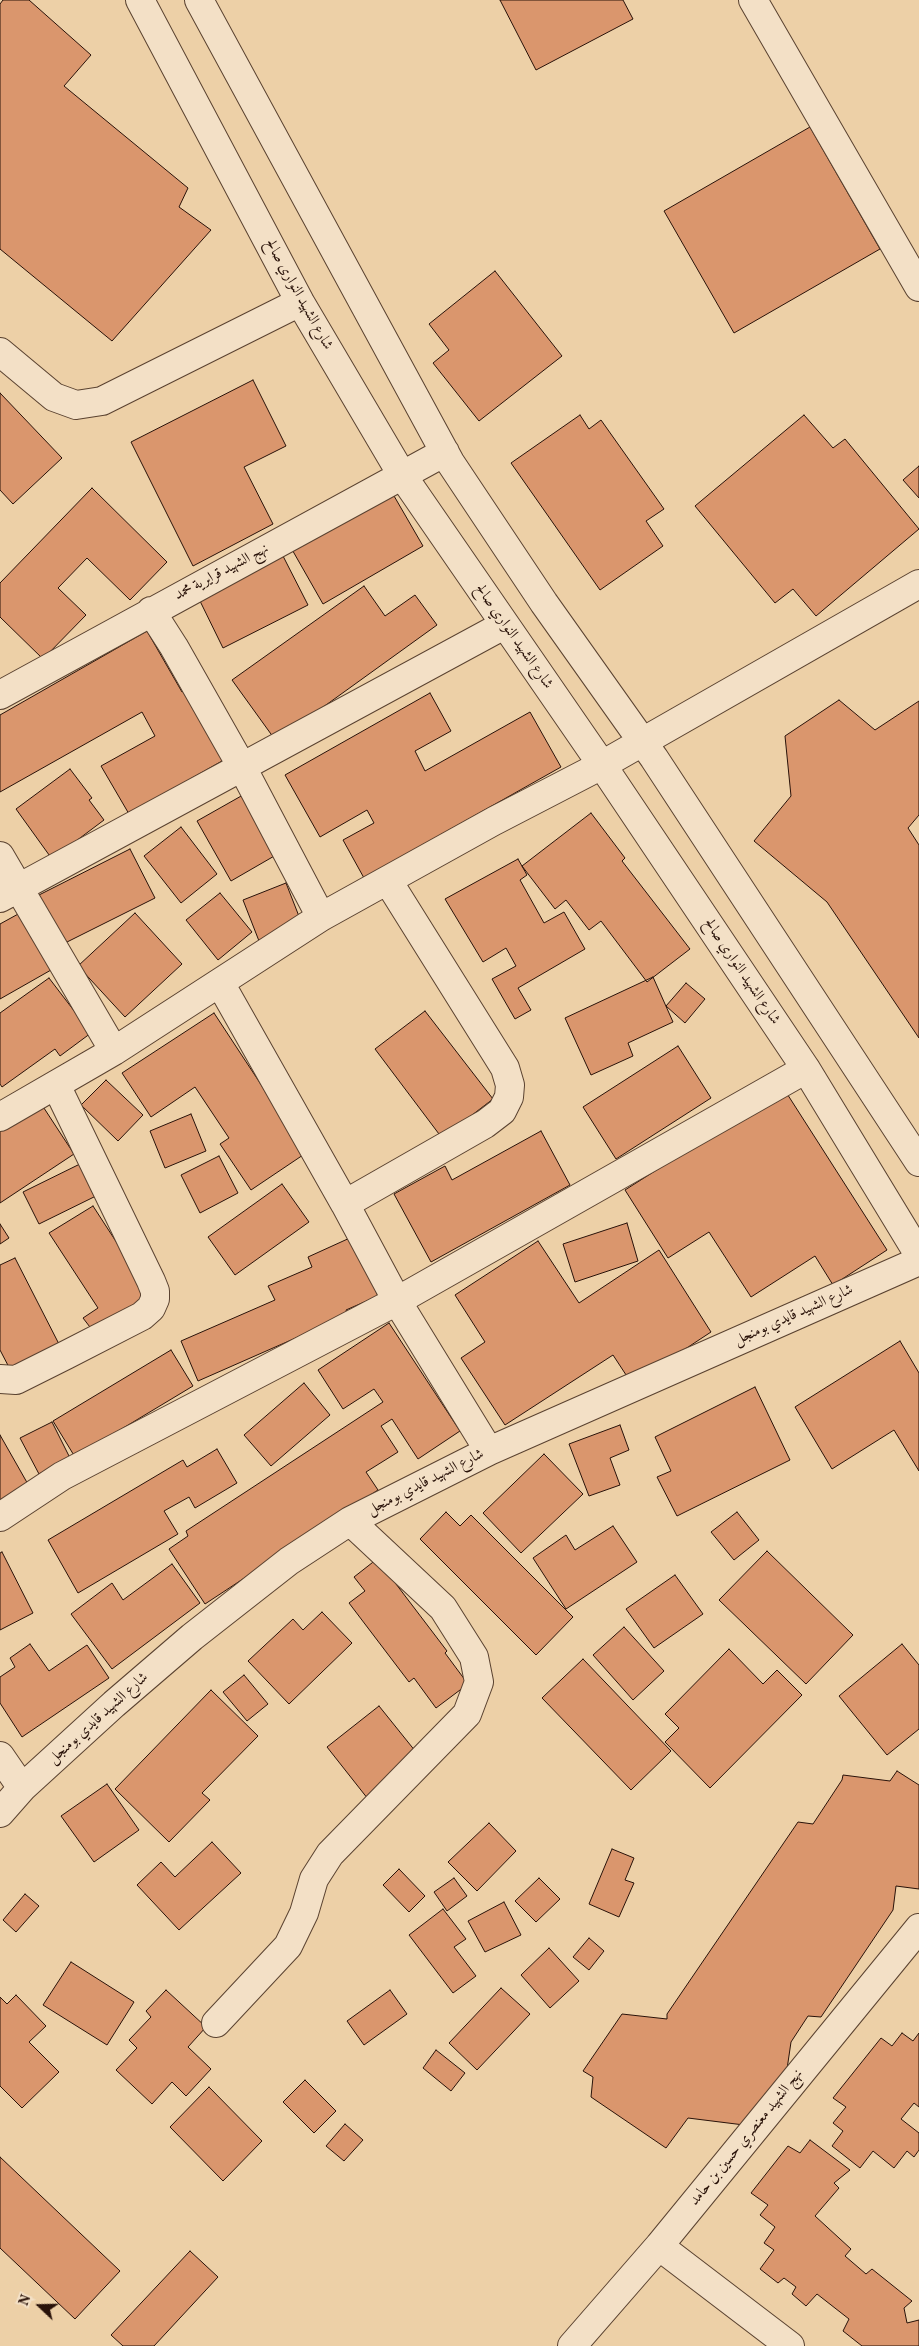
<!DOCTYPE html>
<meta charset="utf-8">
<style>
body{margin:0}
#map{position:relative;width:919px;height:2346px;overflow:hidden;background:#edd0a7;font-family:Vollkorn,serif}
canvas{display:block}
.north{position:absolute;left:15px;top:2281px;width:50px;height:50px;-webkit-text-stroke:4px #f3e0c6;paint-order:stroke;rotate:291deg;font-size:14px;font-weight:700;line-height:20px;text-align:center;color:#291209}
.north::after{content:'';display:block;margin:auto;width:18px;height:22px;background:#291209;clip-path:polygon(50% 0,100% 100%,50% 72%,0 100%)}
</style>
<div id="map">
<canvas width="919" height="2346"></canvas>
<div class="north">N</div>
</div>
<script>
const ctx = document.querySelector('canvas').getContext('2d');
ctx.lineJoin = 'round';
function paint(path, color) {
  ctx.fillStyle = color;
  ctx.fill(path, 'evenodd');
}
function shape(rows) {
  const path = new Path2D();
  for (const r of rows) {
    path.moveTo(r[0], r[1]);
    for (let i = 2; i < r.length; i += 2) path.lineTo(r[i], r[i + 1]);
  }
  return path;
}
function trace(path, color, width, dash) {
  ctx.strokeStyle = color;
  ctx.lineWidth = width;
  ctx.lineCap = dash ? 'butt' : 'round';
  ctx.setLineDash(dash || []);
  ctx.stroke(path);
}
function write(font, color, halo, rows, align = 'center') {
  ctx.font = font + ' Vollkorn,Amiri,serif';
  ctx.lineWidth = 4;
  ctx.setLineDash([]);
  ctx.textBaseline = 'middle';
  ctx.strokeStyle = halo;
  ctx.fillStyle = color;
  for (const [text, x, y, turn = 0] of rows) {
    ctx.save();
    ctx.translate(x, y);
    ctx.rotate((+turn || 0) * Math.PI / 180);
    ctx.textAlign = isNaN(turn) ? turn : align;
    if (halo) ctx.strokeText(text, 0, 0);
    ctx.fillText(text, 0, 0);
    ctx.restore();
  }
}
const building = shape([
 [3,0,29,0,91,55,64,86,188,188,179,207,211,230,112,341,0,249,0,4,3,0],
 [500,0,623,0,633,19,536,70,500,0],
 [810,127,880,249,734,333,664,211,810,127],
 [495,271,562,356,479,421,433,363,449,350,429,324,495,271],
 [253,380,286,446,244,467,273,524,193,566,131,442,253,380],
 [0,393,62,458,13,504,0,490,0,393],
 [580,415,589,429,601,420,664,509,646,521,663,546,600,590,511,463,580,415],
 [804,415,833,448,845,439,919,529,816,616,793,589,775,603,695,506,804,415],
 [919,466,919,498,903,480,919,466],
 [92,488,167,562,130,600,87,558,58,588,86,615,43,659,0,617,0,583,92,488],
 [390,489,423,546,323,604,290,546,390,489],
 [283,556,308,605,223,648,199,599,283,556],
 [364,586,385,616,415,595,437,625,276,741,232,680,364,586],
 [147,631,182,692,190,687,229,757,129,814,101,766,155,736,142,712,0,792,0,715,147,631],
 [430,693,451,731,415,751,425,771,530,712,561,767,364,878,343,840,374,823,367,810,320,837,285,775,430,693],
 [839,700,875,730,919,701,919,815,908,828,919,845,919,1038,827,902,754,841,791,796,785,736,839,700],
 [70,769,92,798,89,800,104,820,52,859,16,809,70,769],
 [243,795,276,855,231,881,197,821,243,795],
 [591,813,625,858,622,861,690,949,647,982,601,921,589,930,566,900,555,909,522,866,591,813],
 [181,827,217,874,181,903,144,856,181,827],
 [130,849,155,898,63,944,39,895,130,849],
 [518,859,527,875,520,880,544,923,564,912,585,949,518,988,531,1010,515,1019,492,979,516,966,506,948,483,962,445,899,518,859],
 [286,883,302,924,259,941,243,900,286,883],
 [220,893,252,932,218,960,186,920,220,893],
 [20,913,51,970,0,999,0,924,20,913],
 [135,913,182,964,125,1017,78,966,135,913],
 [653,977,673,1022,628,1043,633,1056,591,1075,565,1018,653,977],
 [49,978,91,1033,60,1056,55,1049,2,1087,0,1084,0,1013,49,978],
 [686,983,705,999,685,1023,666,1006,686,983],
 [425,1011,493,1099,442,1138,375,1049,425,1011],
 [214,1013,306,1153,251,1190,220,1144,229,1138,195,1087,151,1117,122,1073,214,1013],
 [678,1046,711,1098,616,1159,583,1107,678,1046],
 [106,1080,143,1115,118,1141,81,1105,106,1080],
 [784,1089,887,1250,833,1285,815,1256,751,1297,709,1232,668,1258,625,1190,784,1089],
 [40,1102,74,1154,0,1203,0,1128,40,1102],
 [191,1114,206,1151,165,1168,150,1131,191,1114],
 [541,1131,570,1185,431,1262,394,1194,445,1166,452,1180,541,1131],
 [219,1156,238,1193,200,1213,181,1175,219,1156],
 [84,1162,100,1194,39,1224,23,1192,84,1162],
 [282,1184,309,1222,235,1275,208,1237,282,1184],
 [93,1206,150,1294,93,1331,83,1318,98,1308,49,1233,93,1206],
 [627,1223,638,1261,575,1282,563,1244,627,1223],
 [0,1224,9,1238,0,1244,0,1224],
 [352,1237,378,1296,346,1310,348,1315,198,1381,181,1341,275,1300,268,1286,312,1267,308,1257,352,1237],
 [538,1241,579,1303,659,1250,711,1332,632,1384,613,1355,505,1425,461,1358,485,1342,455,1295,538,1241],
 [15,1258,61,1348,12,1373,0,1350,0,1265,15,1258],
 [389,1323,460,1431,418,1459,392,1419,381,1426,398,1452,366,1472,378,1490,205,1604,169,1549,188,1536,186,1531,383,1402,374,1389,343,1409,318,1370,389,1323],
 [900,1341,919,1373,919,1471,894,1430,832,1469,795,1407,900,1341],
 [171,1350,193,1386,75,1457,53,1421,171,1350],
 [304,1383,330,1415,271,1466,244,1435,304,1383],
 [755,1387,790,1460,677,1516,657,1477,671,1471,655,1437,755,1387],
 [52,1422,70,1458,39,1474,20,1438,52,1422],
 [620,1425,629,1450,610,1458,620,1485,589,1496,569,1444,620,1425],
 [0,1435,29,1486,0,1503,0,1435],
 [217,1449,237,1483,195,1508,189,1497,164,1511,178,1534,78,1593,48,1540,183,1460,187,1467,217,1449],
 [544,1454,583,1494,521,1553,483,1513,544,1454],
 [446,1512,460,1526,471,1515,573,1617,536,1655,420,1539,446,1512],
 [737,1512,759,1540,734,1560,711,1532,737,1512],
 [613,1526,637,1562,566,1609,533,1558,566,1535,575,1550,613,1526],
 [767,1551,853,1635,806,1684,719,1600,767,1551],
 [2,1552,33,1613,0,1630,0,1553,2,1552],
 [377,1559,447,1651,445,1653,468,1684,436,1708,414,1678,409,1682,349,1603,365,1591,354,1577,377,1559],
 [172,1564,200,1603,112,1669,71,1614,112,1583,123,1600,172,1564],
 [675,1575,703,1614,654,1648,626,1609,675,1575],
 [322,1612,352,1643,289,1704,248,1661,293,1619,303,1630,322,1612],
 [624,1627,664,1671,633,1700,593,1655,624,1627],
 [30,1644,49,1671,87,1645,109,1678,22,1737,0,1703,0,1677,15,1667,10,1658,30,1644],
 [902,1644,919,1665,919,1729,887,1755,839,1696,902,1644],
 [729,1649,763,1684,777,1670,802,1695,710,1788,665,1742,679,1728,665,1714,729,1649],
 [583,1659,671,1751,631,1790,542,1698,583,1659],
 [244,1675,268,1704,247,1721,223,1692,244,1675],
 [211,1690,258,1736,202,1793,210,1800,169,1842,115,1789,211,1690],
 [379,1706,420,1757,368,1799,327,1747,379,1706],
 [897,1771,919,1785,919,1889,896,1886,893,1910,821,2017,808,2016,791,2042,786,2076,752,2126,688,2118,666,2148,591,2097,593,2077,583,2071,622,2014,667,2019,667,2014,798,1822,813,1824,842,1780,843,1775,890,1781,897,1771],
 [107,1784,139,1830,94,1862,61,1816,107,1784],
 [489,1823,516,1851,477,1891,448,1862,489,1823],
 [212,1842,241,1873,179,1930,137,1885,161,1862,175,1877,212,1842],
 [612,1849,634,1858,625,1880,634,1883,619,1917,589,1904,612,1849],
 [399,1869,425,1896,409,1912,383,1885,399,1869],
 [454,1878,467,1896,447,1911,434,1892,454,1878],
 [539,1878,560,1899,536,1922,515,1901,539,1878],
 [25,1894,39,1906,16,1932,3,1920,25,1894],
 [504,1902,521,1935,485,1952,468,1921,504,1902],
 [443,1909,466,1939,454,1947,476,1976,453,1993,409,1935,443,1909],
 [589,1938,604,1951,589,1970,573,1957,589,1938],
 [549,1948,579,1981,550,2008,521,1975,549,1948],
 [71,1962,134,2002,107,2045,43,2005,71,1962],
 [501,1988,530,2014,477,2070,449,2043,501,1988],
 [166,1990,206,2027,188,2047,211,2069,186,2096,172,2082,152,2104,116,2070,137,2048,129,2040,151,2017,146,2011,166,1990],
 [390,1990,407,2014,364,2045,347,2021,390,1990],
 [16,1995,46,2026,29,2042,59,2072,22,2108,0,2086,0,1997,7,2004,16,1995],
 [902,2033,913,2041,919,2033,919,2107,914,2103,901,2119,919,2133,919,2150,914,2157,907,2151,894,2168,873,2151,860,2168,832,2146,843,2131,833,2123,846,2107,833,2098,881,2038,892,2046,902,2033],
 [436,2050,465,2073,451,2091,423,2068,436,2050],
 [305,2080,336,2111,314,2133,283,2102,305,2080],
 [209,2087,262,2141,223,2181,170,2127,209,2087],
 [345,2124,363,2140,344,2161,326,2146,345,2124],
 [810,2140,850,2170,834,2183,839,2188,815,2216,851,2249,845,2256,866,2274,872,2269,912,2301,904,2308,907,2323,919,2320,919,2346,862,2346,843,2331,849,2319,817,2294,806,2306,792,2294,796,2287,784,2278,778,2283,760,2269,774,2250,764,2243,775,2227,760,2215,768,2205,751,2193,788,2146,800,2153,810,2140],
 [0,2157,120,2271,75,2319,0,2248,0,2157],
 [190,2251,218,2277,154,2346,123,2346,111,2335,190,2251]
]);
paint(building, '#da966d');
trace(building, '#291209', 1);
const minor = shape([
 [140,0,300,302,402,475,602,765,806,1069,919,1255],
 [199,0,450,462,544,603,654,758,919,1162],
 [753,0,919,287],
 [0,352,54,397,76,405,102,401,300,302],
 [151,611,174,647,242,767,321,917],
 [0,695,445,452],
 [0,856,114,1051],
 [0,898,504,625],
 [220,983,345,1204,397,1301,489,1451],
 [0,1117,114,1051,321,917,494,821,602,765,919,584],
 [345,1204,485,1124,502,1111,509,1097,510,1085,505,1068,388,881],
 [0,1379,16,1380,66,1355,142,1316,151,1308,155,1299,155,1291,151,1281,56,1085],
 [0,1517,62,1476,397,1301,806,1069],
 [0,1756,22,1788],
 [0,1813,22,1788,114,1704,192,1637,289,1561,350,1521,489,1451,919,1261],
 [216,2023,288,1946,304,1913,314,1879,330,1854,467,1714,479,1682,474,1657,443,1608,350,1521],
 [659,2246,790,2346],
 [572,2346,659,2246,919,1928]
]);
trace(minor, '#5a4230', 30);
trace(minor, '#f3e0c6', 28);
write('15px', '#291209', '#f3e0c6', [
 ["شارع الشهيد النواري صالح",298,295,61],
 ["نهج الشهيد قرايرية محمد",222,573,-28],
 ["شارع الشهيد النواري صالح",513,637,55],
 ["شارع الشهيد النواري صالح",741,972,56],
 ["شارع الشهيد قايدي بومنجل",794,1316,-24],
 ["شارع الشهيد قايدي بومنجل",426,1483,-27],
 ["شارع الشهيد قايدي بومنجل",99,1719,-42],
 ["نهج الشهيد معنصري حسين بن حامد",747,2138,-51]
]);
</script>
